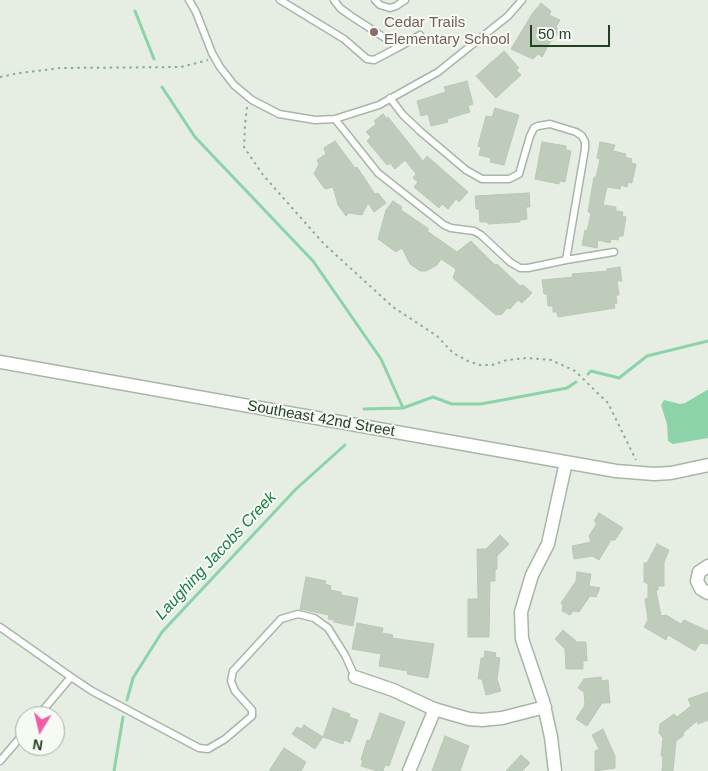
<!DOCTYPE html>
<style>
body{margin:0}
#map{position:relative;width:708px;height:771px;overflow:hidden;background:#e6eee4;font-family:Arial,sans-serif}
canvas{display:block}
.north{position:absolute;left:15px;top:706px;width:50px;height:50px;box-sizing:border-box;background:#f6faf5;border:1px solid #a2b0a1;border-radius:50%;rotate:189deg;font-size:14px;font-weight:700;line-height:20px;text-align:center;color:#244023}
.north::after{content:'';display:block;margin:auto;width:18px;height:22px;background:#f35da8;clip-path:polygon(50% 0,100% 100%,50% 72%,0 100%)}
.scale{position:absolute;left:530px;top:25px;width:80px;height:22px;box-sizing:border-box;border:2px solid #244023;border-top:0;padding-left:6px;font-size:15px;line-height:18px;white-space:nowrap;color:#244023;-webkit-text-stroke:4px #f6faf5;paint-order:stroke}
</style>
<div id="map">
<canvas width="708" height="771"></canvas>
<div class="north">N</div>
<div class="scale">50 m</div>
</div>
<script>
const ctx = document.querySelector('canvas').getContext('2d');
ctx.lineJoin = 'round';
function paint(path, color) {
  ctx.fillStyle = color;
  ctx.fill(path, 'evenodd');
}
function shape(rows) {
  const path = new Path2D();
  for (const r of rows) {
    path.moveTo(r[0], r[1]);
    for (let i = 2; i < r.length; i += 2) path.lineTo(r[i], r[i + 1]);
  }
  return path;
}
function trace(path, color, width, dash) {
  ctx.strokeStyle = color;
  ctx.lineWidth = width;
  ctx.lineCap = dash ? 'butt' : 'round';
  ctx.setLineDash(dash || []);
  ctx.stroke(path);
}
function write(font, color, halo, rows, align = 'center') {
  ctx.font = font + ' Arial,sans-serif';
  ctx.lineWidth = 4;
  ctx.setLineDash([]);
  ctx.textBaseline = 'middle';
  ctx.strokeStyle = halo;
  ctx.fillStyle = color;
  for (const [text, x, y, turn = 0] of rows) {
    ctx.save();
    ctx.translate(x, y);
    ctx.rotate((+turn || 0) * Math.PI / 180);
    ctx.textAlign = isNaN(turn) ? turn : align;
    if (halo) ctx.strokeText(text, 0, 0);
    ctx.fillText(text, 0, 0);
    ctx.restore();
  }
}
paint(shape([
 [707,390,708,390,708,438,673,444,668,441,667,424,661,405,664,400,680,404,685,403]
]), '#8cd3a9');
trace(shape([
 [135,11,154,59],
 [162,87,195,137,313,261,381,359,403,408],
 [588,374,591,371,619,378,647,356,708,341],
 [364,409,403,408,433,397,452,404,481,404,567,388,576,382],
 [127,700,133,678,162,632,296,489,345,445],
 [114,771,123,717]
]), '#8cd3a9', 3);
const building = shape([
 [541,3,551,11,549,15,560,20,556,27,560,31,549,44,542,57,538,54,533,59,511,49,532,14,541,3],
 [504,51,519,68,516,70,521,75,496,98,476,76,504,51],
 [467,81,473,104,468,106,470,112,447,119,448,122,431,126,428,114,421,116,417,101,446,92,444,87,467,81],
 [495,108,519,115,504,165,490,162,491,158,479,155,481,147,478,146,486,116,492,117,495,108],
 [383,114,387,119,388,117,423,161,427,156,468,192,459,202,456,199,448,209,442,204,439,208,414,187,418,182,413,178,416,174,405,160,395,169,390,163,387,165,367,141,371,137,366,132,376,124,374,121,383,114],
 [335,141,355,168,357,167,375,194,378,193,386,203,374,212,368,203,362,215,349,213,346,216,338,205,333,187,325,189,314,174,319,164,317,160,326,154,324,148,335,141],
 [542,142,566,146,566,150,571,151,565,182,559,181,559,184,535,179,542,142],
 [600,142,615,145,613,151,626,154,625,157,632,159,631,163,636,164,632,183,628,182,627,187,621,185,620,189,607,187,603,205,616,207,616,211,623,212,622,216,626,217,623,236,619,236,618,240,611,239,610,243,598,240,597,248,582,245,585,230,587,231,591,213,588,212,594,177,596,177,600,159,597,158,600,142],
 [529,193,530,207,526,207,527,219,520,220,520,222,488,224,488,222,480,222,479,209,476,209,475,196,529,193],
 [393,201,402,207,401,210,429,229,427,231,457,252,471,241,495,265,497,264,520,286,523,285,532,293,522,303,518,300,510,309,507,308,502,314,496,315,453,278,456,269,441,259,437,265,426,271,420,271,410,264,402,248,396,252,378,239,386,210,393,201],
 [620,267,622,281,617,281,619,295,616,295,617,303,614,304,615,308,558,317,557,312,553,312,553,306,548,306,547,294,544,294,542,280,573,277,572,274,607,271,607,269,620,267],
 [599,513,623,528,615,540,611,540,599,560,592,556,574,559,572,546,591,542,589,536,597,523,594,521,599,513],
 [500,535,509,544,497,556,497,569,495,569,495,581,490,581,489,637,468,637,468,599,478,599,477,549,486,549,500,535],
 [657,544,669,550,664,562,664,586,658,586,658,590,656,590,661,616,666,615,681,624,684,620,708,631,708,644,700,643,695,651,668,635,666,640,644,627,648,620,645,599,648,598,648,584,644,582,644,563,647,563,657,544],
 [577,572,591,574,589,586,600,588,596,597,590,596,579,612,573,611,570,615,562,611,563,605,561,603,576,581,577,572],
 [306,577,326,581,325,584,331,586,330,590,341,592,341,595,358,598,353,626,334,622,334,620,328,619,329,615,300,609,306,577],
 [357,623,383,628,382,633,393,635,392,638,434,644,428,678,407,674,408,671,379,666,381,654,352,649,357,623],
 [563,630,577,642,586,642,587,661,583,661,583,669,566,669,565,649,555,639,563,630],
 [485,651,496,653,495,657,500,658,497,679,501,691,486,695,482,679,478,679,481,658,484,658,485,651],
 [601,677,602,681,608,680,610,703,602,703,587,726,576,719,585,705,584,692,578,688,584,679,601,677],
 [708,692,708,720,698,724,697,721,684,732,683,736,676,741,673,771,662,771,663,756,661,756,663,738,659,733,660,724,674,714,677,717,691,706,688,699,708,692],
 [333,708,350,714,349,717,358,720,350,742,344,740,343,744,323,737,333,708],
 [380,713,405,722,389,766,385,765,383,771,377,771,361,766,363,760,361,760,367,740,370,741,380,713],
 [304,725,323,737,315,749,292,734,297,727,301,729,304,725],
 [603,729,615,756,615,768,595,771,595,751,599,749,592,735,603,729],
 [445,736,469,746,460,771,432,771,445,736],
 [284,748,306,762,301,771,269,771,284,748],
 [521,755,530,763,522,771,506,771,521,755]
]);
paint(building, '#bfccbc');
trace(building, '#b9c8b6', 1);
const service = shape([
 [189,0,196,12,212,53,220,67,234,85,252,100,279,114,315,120,335,119,379,105,438,72,508,16,522,0],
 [280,0,344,39,367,59,374,60,399,47,351,16,340,8,334,0],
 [375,0,380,5,390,8,396,6,405,0],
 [399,47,420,35],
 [335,119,378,173,444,225,451,228,474,231,481,235,510,262,520,268,528,268,566,260,585,149,585,142,582,136,576,132,550,124,538,126,534,128,530,136,519,174,509,179,482,179,466,170,421,132,403,115,390,98],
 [566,260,614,252],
 [0,627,71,677],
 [38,716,71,677,92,691,199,748,208,749,225,739,252,716,252,710,235,691,231,681,233,671,281,619,298,614,314,618,328,628,345,655,355,677],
 [0,761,25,732]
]);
const minor = shape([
 [0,362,616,471,654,474,671,473,708,465],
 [708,566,699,572,697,581,701,589,708,593],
 [355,677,393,690,434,709,469,719,482,720,502,718,545,707],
 [409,771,435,709],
 [555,771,551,737,543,701,522,639,521,612,532,575,548,544,566,462]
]);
trace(service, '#a8b6a6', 9);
trace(minor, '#a8b6a6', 15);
trace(shape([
 [0,77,19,73,61,68,181,67,208,60],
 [247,107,245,125,244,147,263,175,324,244,393,307,437,336,453,353,468,361,480,365,492,365,507,360,526,358,551,360,575,371,608,403,636,460]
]), '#87b284', 2, [2.5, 4]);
trace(service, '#fff', 6);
trace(minor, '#fff', 12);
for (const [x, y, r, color] of [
 [374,32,5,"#8d6e63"]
]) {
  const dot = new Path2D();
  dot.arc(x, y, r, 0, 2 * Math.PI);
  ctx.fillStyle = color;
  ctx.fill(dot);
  trace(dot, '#f6faf5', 2);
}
write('15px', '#785e54', '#f6faf5', [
 ["Cedar Trails",384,23],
 ["Elementary School",384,40]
], 'left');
write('15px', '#244023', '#f6faf5', [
 ["Southeast 42nd Street",321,419,10]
]);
write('italic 16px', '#1c7d45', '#f6faf5', [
 ["Laughing Jacobs Creek",216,556,-47]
]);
</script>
